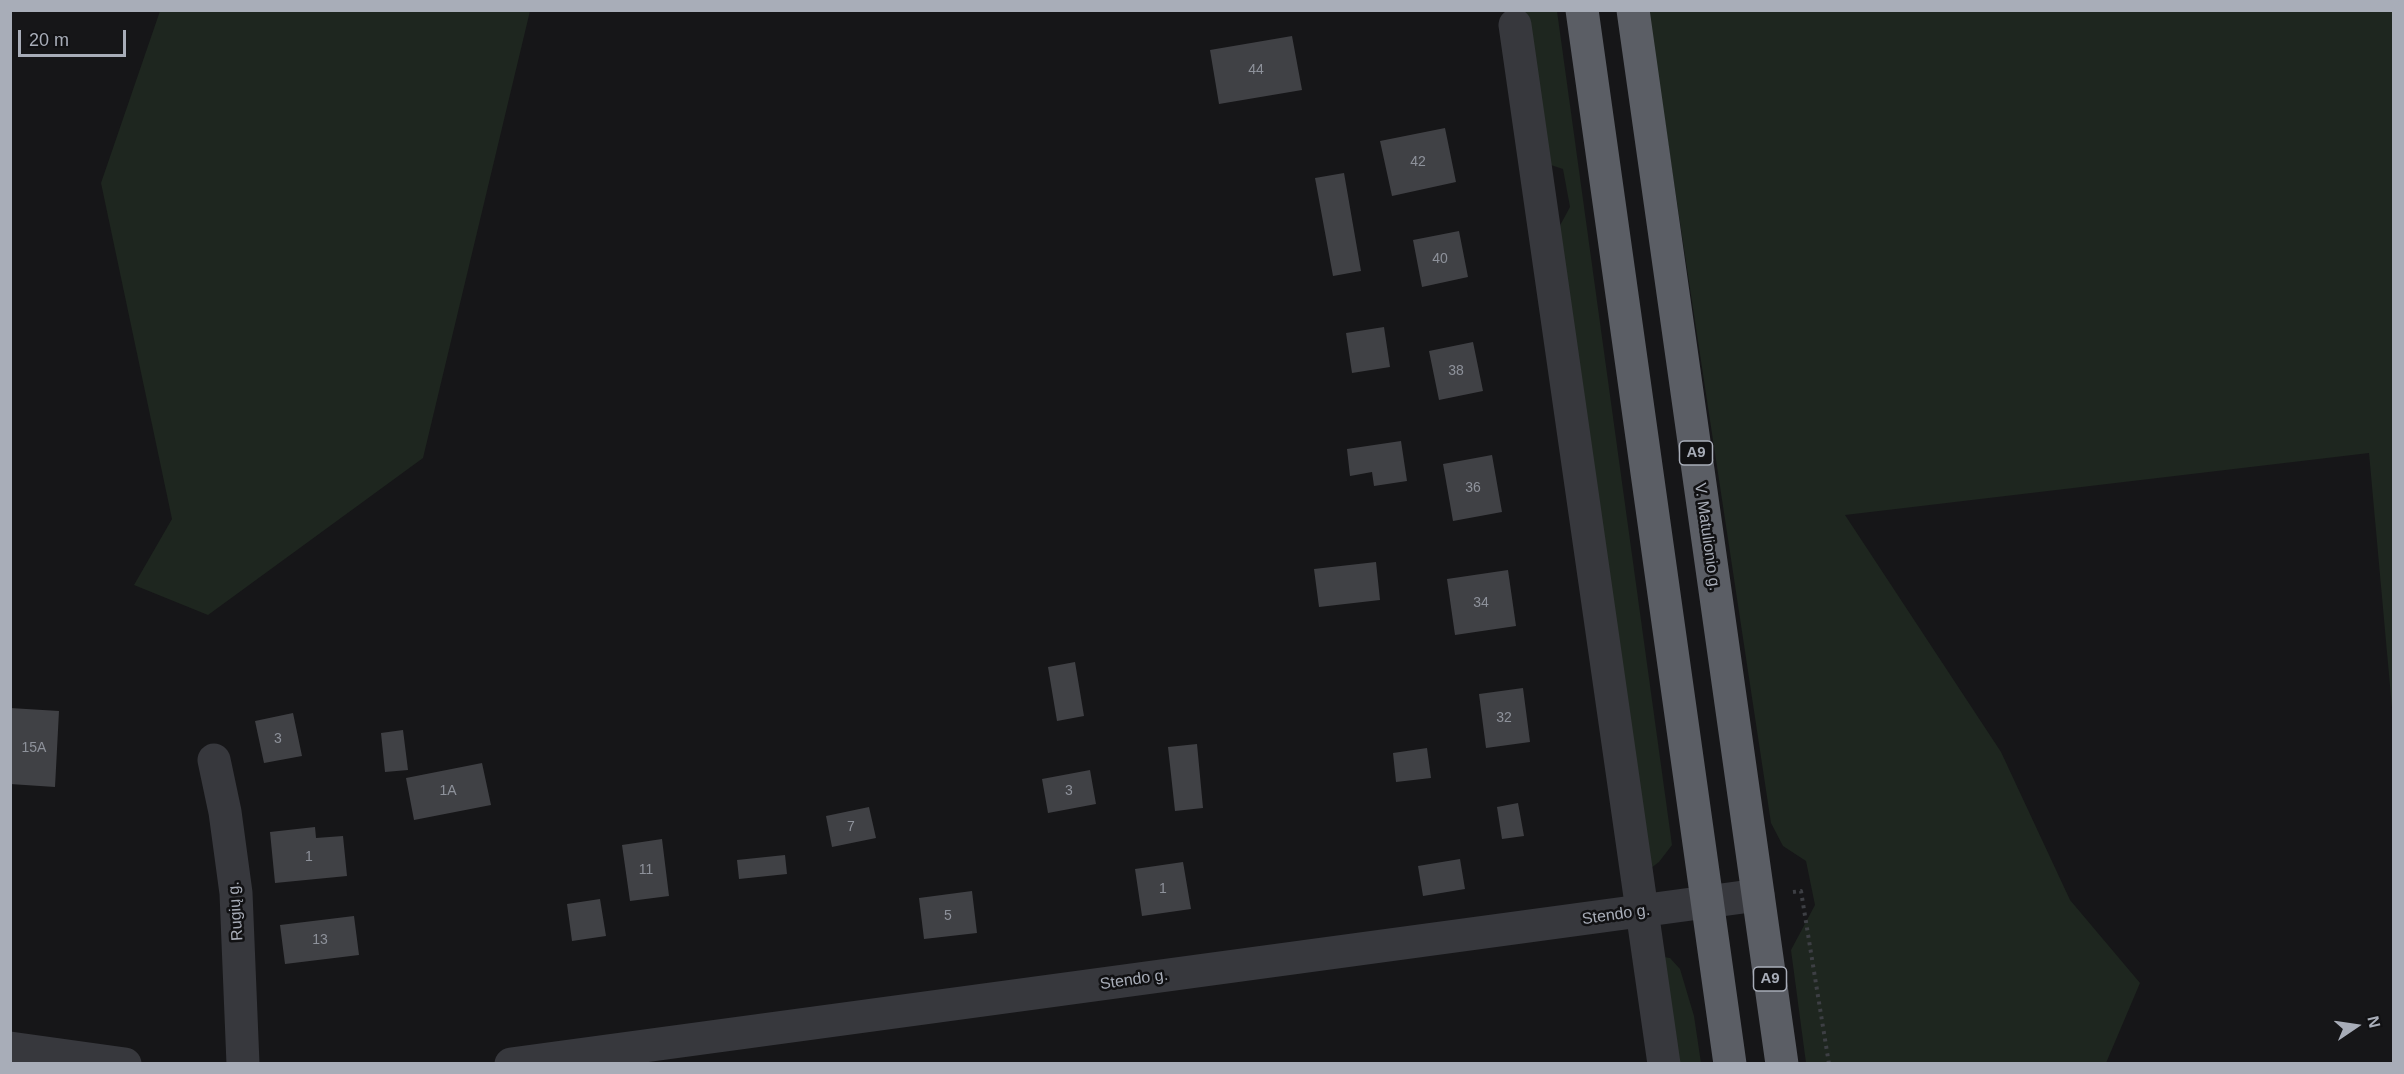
<!DOCTYPE html>
<meta charset="utf-8">
<style>
body{margin:0}
#map{position:relative;width:2404px;height:1074px;overflow:hidden;background:#161618;font-family:Helvetica,sans-serif}
canvas{display:block}
.frame{position:absolute;inset:0;border:12px solid #a8adb8;pointer-events:none}
.north{position:absolute;left:2326px;top:996px;width:60px;height:60px;-webkit-text-stroke:4px #111113;paint-order:stroke;rotate:77deg;font-size:16px;font-weight:700;line-height:24px;text-align:center;color:#a8adb8}
.north::after{content:'';display:block;margin:auto;width:21px;height:27px;background:#a8adb8;clip-path:polygon(50% 0,100% 100%,50% 72%,0 100%)}
.scale{position:absolute;left:18px;top:30px;width:108px;height:27px;box-sizing:border-box;border:3px solid #a8adb8;border-top:0;padding-left:8px;font-size:18px;line-height:21px;white-space:nowrap;color:#a8adb8;-webkit-text-stroke:4px #111113;paint-order:stroke}
</style>
<div id="map">
<canvas width="2404" height="1074"></canvas>
<div class="frame"></div>
<div class="north">N</div>
<div class="scale">20 m</div>
</div>
<script>
const ctx = document.querySelector('canvas').getContext('2d');
ctx.lineJoin = 'round';
function paint(path, color) {
  ctx.fillStyle = color;
  ctx.fill(path, 'evenodd');
}
function shape(rows) {
  const path = new Path2D();
  for (const r of rows) {
    path.moveTo(r[0], r[1]);
    for (let i = 2; i < r.length; i += 2) path.lineTo(r[i], r[i + 1]);
  }
  return path;
}
function trace(path, color, width, dash) {
  ctx.strokeStyle = color;
  ctx.lineWidth = width;
  ctx.lineCap = dash ? 'butt' : 'round';
  ctx.setLineDash(dash || []);
  ctx.stroke(path);
}
function write(font, color, halo, rows, align = 'center') {
  ctx.font = font + ' Helvetica,sans-serif';
  ctx.lineWidth = 5;
  ctx.setLineDash([]);
  ctx.textBaseline = 'middle';
  ctx.strokeStyle = halo;
  ctx.fillStyle = color;
  for (const [text, x, y, turn = 0] of rows) {
    ctx.save();
    ctx.translate(x, y);
    ctx.rotate((+turn || 0) * Math.PI / 180);
    ctx.textAlign = isNaN(turn) ? turn : align;
    if (halo) ctx.strokeText(text, 0, 0);
    ctx.fillText(text, 0, 0);
    ctx.restore();
  }
}
paint(shape([
 [160,11,530,11,423,458,208,615,134,585,172,519,101,183],
 [1521,11,1557,11,1672,845,1659,862,1651,868,1557,231,1570,207,1563,169,1545,163],
 [1648,11,2393,11,2393,719,2369,453,1845,515,2001,752,2070,900,2140,983,2106,1063,1806,1063,1791,950,1815,905,1806,861,1783,846,1771,823],
 [1657,956,1670,958,1680,969,1694,1016,1701,1063,1677,1063]
]), '#1e261f');
paint(shape([
 [1292,36,1302,90,1219,104,1210,50],
 [1445,128,1456,182,1392,196,1380,141],
 [1344,173,1361,271,1333,276,1315,178],
 [1459,231,1468,277,1422,287,1413,240],
 [1384,327,1390,367,1352,373,1346,333],
 [1473,342,1483,391,1439,400,1429,351],
 [1401,441,1407,481,1374,486,1372,472,1350,476,1347,449],
 [1492,455,1502,512,1453,521,1443,464],
 [1376,562,1380,600,1319,607,1314,569],
 [1508,570,1516,626,1455,635,1447,579],
 [1075,662,1084,716,1057,721,1048,667],
 [1523,688,1530,742,1486,748,1479,694],
 [10,708,59,711,55,787,10,784],
 [293,713,302,756,264,763,255,721],
 [403,730,408,770,385,772,381,733],
 [1197,744,1203,808,1175,811,1168,747],
 [1427,748,1431,778,1396,782,1393,753],
 [482,763,491,805,414,820,406,778],
 [1090,770,1096,804,1048,813,1042,779],
 [1518,803,1524,836,1502,839,1497,807],
 [869,807,876,838,832,847,826,816],
 [315,827,316,838,343,836,347,876,275,883,270,832],
 [662,839,669,896,630,901,622,845],
 [785,855,787,874,739,879,737,860],
 [1460,859,1465,889,1423,896,1418,866],
 [1183,862,1191,909,1142,916,1135,869],
 [972,891,977,933,924,939,919,898],
 [600,899,606,936,572,941,567,904],
 [354,916,359,955,285,964,280,925]
]), '#404145');
trace(shape([
 [1793,892,1801,891,1829,1064]
]), '#3d3f44', 4, [3, 4.5]);
trace(shape([
 [1515,25,1664,1064],
 [214,760,225,812,236,893,243,1064],
 [10,1048,125,1064],
 [511,1064,1758,895]
]), '#37383d', 33);
trace(shape([
 [1582,10,1730,1064],
 [1633,10,1782,1064]
]), '#5b5e65', 33);
write('14px', '#8e929b', null, [
 ["44",1256,70],
 ["42",1418,162],
 ["40",1440,259],
 ["38",1456,371],
 ["36",1473,488],
 ["34",1481,603],
 ["32",1504,718],
 ["3",278,739],
 ["15A",34,748],
 ["1A",448,791],
 ["3",1069,791],
 ["7",851,827],
 ["1",309,857],
 ["11",646,870],
 ["1",1163,889],
 ["5",948,916],
 ["13",320,940]
]);
for (const [x, y, w] of [
 [1696,453,33],
 [1770,979,33]
]) {
  const box = new Path2D();
  box.roundRect(x - w / 2, y - 12, w, 24, 4.5);
  ctx.fillStyle = '#111113';
  ctx.fill(box);
  trace(box, '#a8adb8', 1.5);
}
write('bold 15px', '#a8adb8', null, [
 ["A9",1696,453],
 ["A9",1770,979]
]);
write('16px', '#a8adb8', '#111113', [
 ["V. Matulionio g.",1707,537,82],
 ["Rugių g.",236,911,-94],
 ["Stendo g.",1616,915,-8],
 ["Stendo g.",1134,980,-8]
]);
</script>
